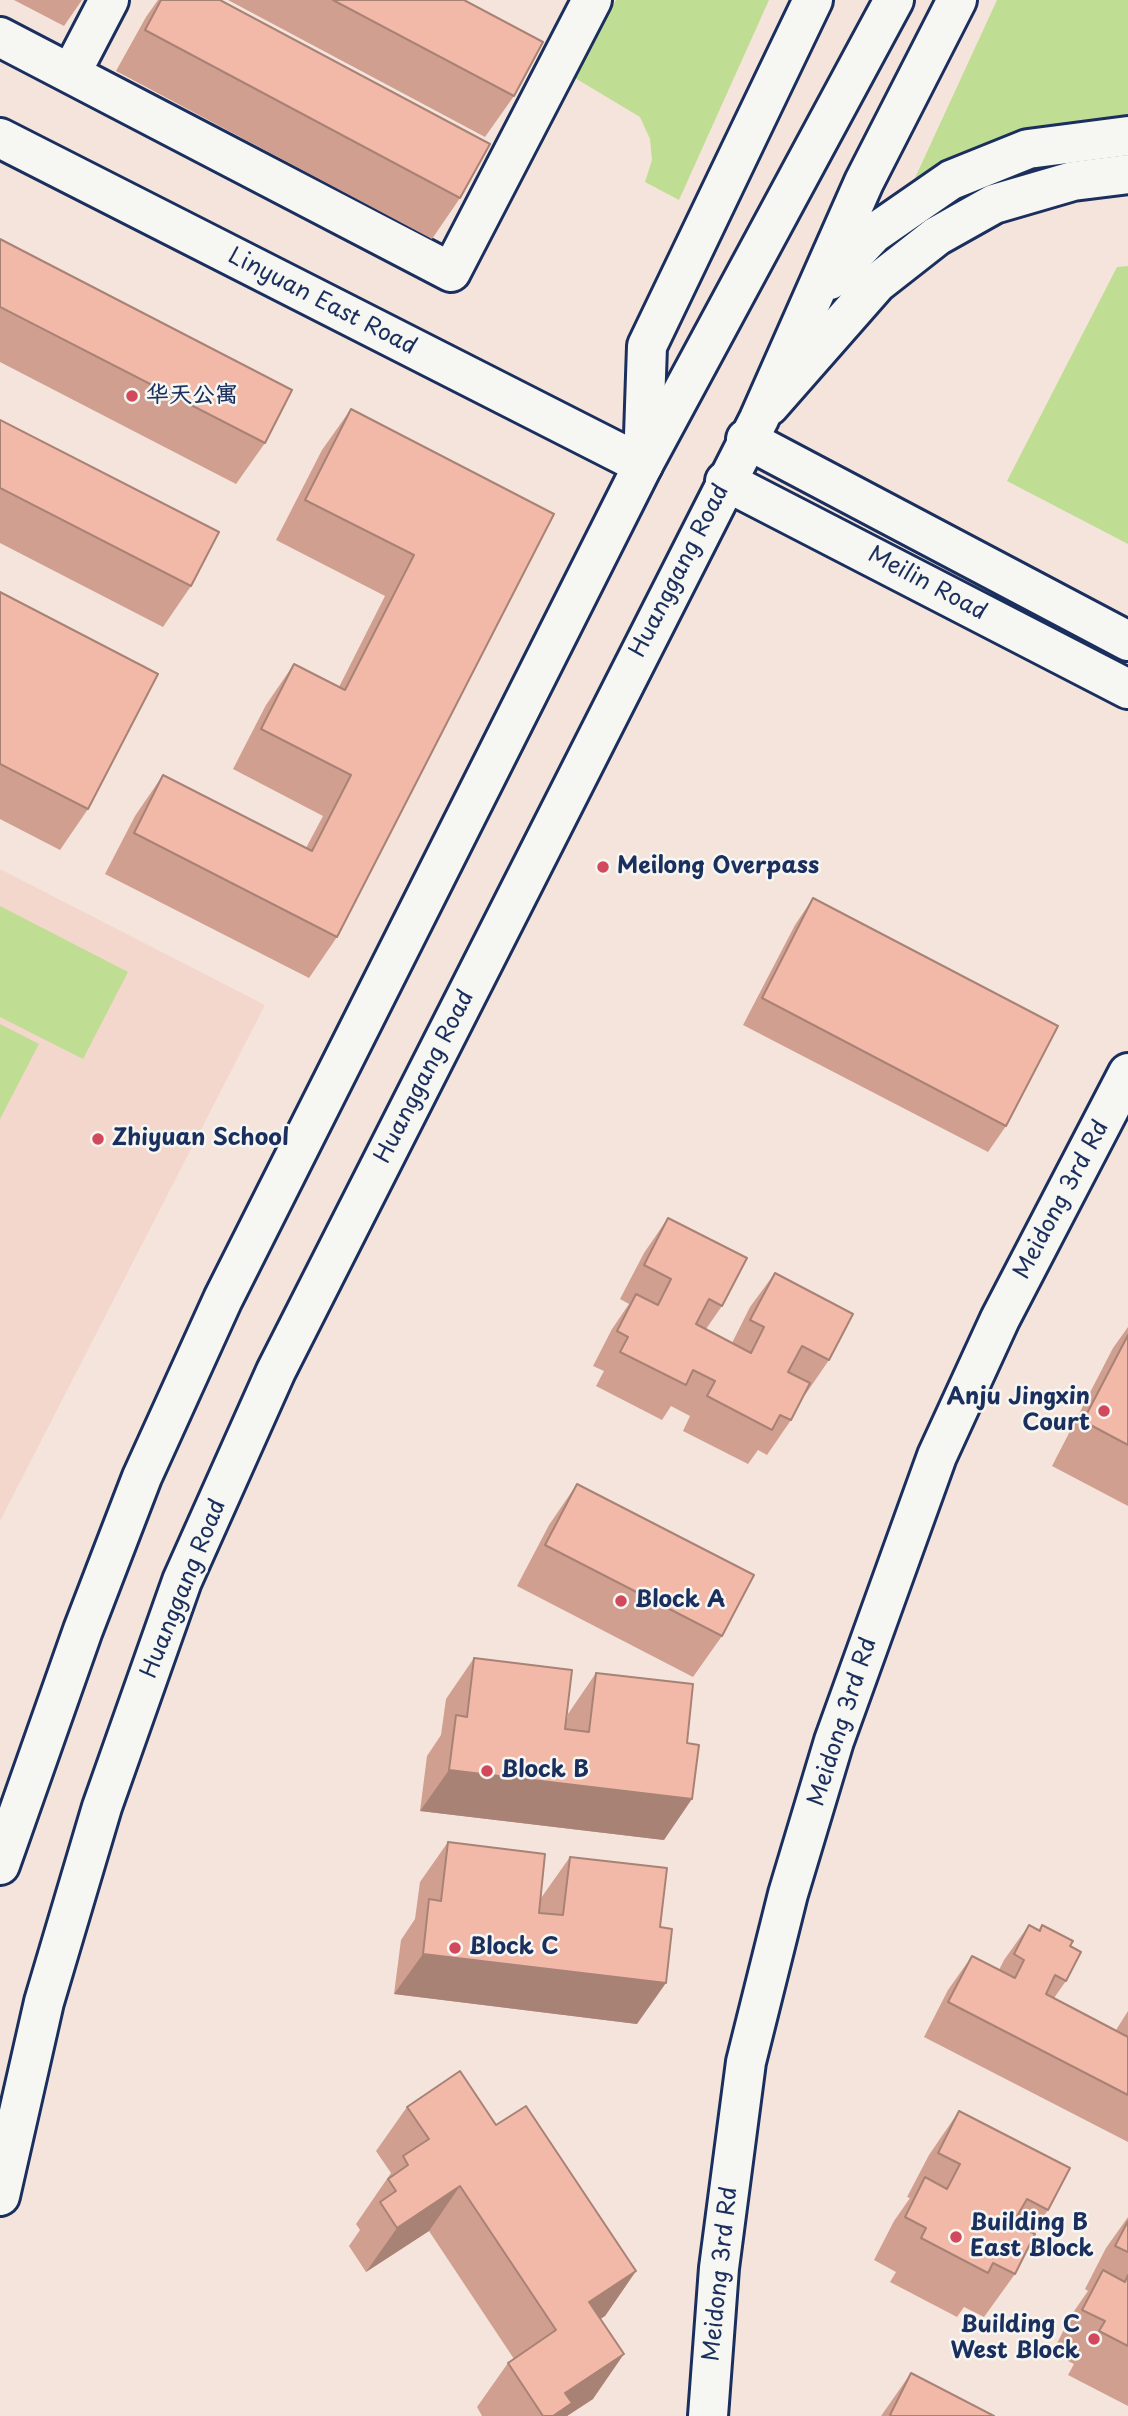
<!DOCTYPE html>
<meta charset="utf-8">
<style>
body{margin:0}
canvas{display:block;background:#f5e4dc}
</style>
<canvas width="1128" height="2416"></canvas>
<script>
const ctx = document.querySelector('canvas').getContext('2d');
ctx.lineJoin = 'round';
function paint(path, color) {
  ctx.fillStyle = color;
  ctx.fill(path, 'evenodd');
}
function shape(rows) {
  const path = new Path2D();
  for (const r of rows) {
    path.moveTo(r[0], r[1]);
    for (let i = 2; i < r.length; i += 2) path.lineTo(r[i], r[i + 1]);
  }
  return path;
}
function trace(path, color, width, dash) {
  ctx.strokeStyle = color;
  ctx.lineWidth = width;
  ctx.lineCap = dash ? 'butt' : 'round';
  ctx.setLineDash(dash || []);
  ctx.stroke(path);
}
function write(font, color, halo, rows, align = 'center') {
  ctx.font = font + ' "Playpen Sans","LXGW WenKai TC",sans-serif';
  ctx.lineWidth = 5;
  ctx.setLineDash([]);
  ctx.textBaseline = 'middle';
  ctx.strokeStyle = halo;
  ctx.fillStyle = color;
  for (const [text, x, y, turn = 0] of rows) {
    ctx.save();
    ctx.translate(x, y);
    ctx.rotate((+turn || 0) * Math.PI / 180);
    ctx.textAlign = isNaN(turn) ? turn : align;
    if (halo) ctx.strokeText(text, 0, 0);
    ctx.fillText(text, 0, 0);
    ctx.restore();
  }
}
paint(shape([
 [0,869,265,1005,0,1521]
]), '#f4d7cc');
paint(shape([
 [616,0,769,0,679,200,645,182,652,160,650,139,640,117,575,78],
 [997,0,1128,0,1128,115,915,178],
 [1128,266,1128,544,1007,481,1117,267],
 [0,906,128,972,83,1059,0,1017],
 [0,1024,39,1044,0,1119]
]), '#c0dd94');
const minor = shape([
 [0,37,451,272,592,0],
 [71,73,109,0],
 [0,138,643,465],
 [769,406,877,283,937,236,994,204,1073,181,1128,174],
 [708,2416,719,2268,746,2062,788,1894,834,1741,937,1456,1000,1319,1128,1073]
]);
const major = shape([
 [746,439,1128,641],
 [643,465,647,346,813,0],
 [725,481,1128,689]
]);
const highway = shape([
 [830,280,873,234,951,180,1028,149,1128,136],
 [0,1865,83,1630,142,1477,223,1299,643,465,894,0],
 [0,2196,44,2002,102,1807,182,1581,276,1371,759,419,864,182,957,0]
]);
trace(minor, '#1b2f5e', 44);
trace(major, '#1b2f5e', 44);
trace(highway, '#1b2f5e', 44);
trace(minor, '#f6f6f2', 38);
trace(major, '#f6f6f2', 38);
trace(highway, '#f6f6f2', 38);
paint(shape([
 [14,0,82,0,64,26],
 [158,0,220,0,460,198,432,239,116,71,146,17],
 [228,0,464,0,514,96,485,137],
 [0,239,265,443,236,484,0,362],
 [351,409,554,514,337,937,309,978,105,874,135,816,163,775,306,848,323,816,233,769,266,705,294,664,339,687,385,596,276,540,322,450],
 [0,420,191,586,163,627,0,543],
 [0,592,88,809,60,850,0,819],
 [813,898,1006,1126,988,1152,743,1025,795,925],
 [668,1218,722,1306,706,1329,732,1343,750,1307,775,1273,829,1360,805,1395,804,1394,791,1420,767,1455,758,1450,748,1464,683,1431,690,1416,671,1406,662,1420,596,1386,604,1371,593,1366,612,1329,629,1304,620,1299,644,1253],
 [1128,1327,1128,1506,1052,1466,1113,1348],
 [577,1484,722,1636,693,1677,517,1586,549,1525],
 [474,1658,565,1729,568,1714,596,1673,687,1743,664,1840,420,1811,427,1756,441,1735,446,1699],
 [448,1842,539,1913,541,1898,570,1857,637,2024,394,1994,401,1940,415,1919,420,1882],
 [1029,1925,1038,1930,1042,1925,1070,1946,1066,1981,1054,1998,1116,2030,1128,2011,1128,2142,924,2037,948,1990,972,1956,999,1970,1004,1960],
 [407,2107,496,2125,636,2271,605,2316,600,2319,593,2399,567,2416,482,2416,477,2407,508,2363,514,2359,429,2231,366,2272,349,2246,360,2230,356,2224,391,2173,376,2151],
 [959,2111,1048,2210,1032,2233,1015,2274,984,2317,964,2307,957,2317,890,2282,896,2272,874,2260,894,2221,910,2198,907,2197,929,2155],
 [1128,2217,1128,2406,1068,2375,1074,2364,1052,2353,1072,2314,1088,2291,1085,2289,1106,2248],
 [911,2373,994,2416,881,2416]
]), '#d09f90');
paint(shape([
 [449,1770,692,1799,664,1840,420,1811],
 [423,1954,666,1983,637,2024,394,1994],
 [460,2186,429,2231,366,2272,397,2228],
 [636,2271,605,2316,558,2347,589,2302],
 [624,2354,593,2399,567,2416,549,2416,565,2393]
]), '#a98276');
const building = shape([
 [161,0,220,0,490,144,460,198,145,30,161,0],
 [333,0,464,0,543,42,514,96,333,0],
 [0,239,292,390,265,443,0,307,0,239],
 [351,409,554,514,337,937,134,833,163,775,312,851,351,775,261,729,294,664,345,690,414,555,305,500,351,409],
 [0,420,219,532,191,586,0,488,0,420],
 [0,592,158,674,88,809,0,764,0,592],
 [813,898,1058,1026,1006,1126,762,998,813,898],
 [668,1218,747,1258,722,1306,709,1299,696,1324,751,1353,764,1327,750,1320,775,1273,853,1314,829,1360,802,1346,788,1372,810,1383,791,1420,780,1415,772,1430,707,1396,715,1381,693,1370,686,1385,620,1352,628,1337,617,1331,636,1294,658,1305,671,1279,644,1265,668,1218],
 [1128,1335,1128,1445,1083,1421,1128,1335],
 [577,1484,754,1575,722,1636,545,1545,577,1484],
 [474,1658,572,1670,565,1729,589,1732,596,1673,693,1684,687,1743,699,1745,692,1799,449,1770,456,1715,467,1717,474,1658],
 [448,1842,545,1854,539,1913,563,1915,570,1857,667,1868,660,1927,672,1929,666,1983,423,1954,429,1899,441,1901,448,1842],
 [1029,1925,1040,1931,1042,1925,1073,1941,1070,1946,1081,1952,1066,1981,1055,1975,1046,1994,1128,2037,1128,2095,948,2002,972,1956,1015,1978,1024,1960,1014,1954,1029,1925],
 [460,2071,496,2125,526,2106,636,2271,589,2302,624,2354,565,2393,572,2403,553,2416,543,2416,508,2363,556,2330,460,2186,397,2228,380,2202,396,2191,388,2179,408,2165,403,2156,429,2139,407,2107,460,2071],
 [959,2111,1070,2168,1048,2210,1027,2199,1013,2223,1035,2234,1015,2274,993,2263,988,2273,921,2238,926,2228,905,2217,925,2177,947,2189,960,2164,938,2153,959,2111],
 [1128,2221,1128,2252,1115,2246,1128,2221],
 [1103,2270,1125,2282,1128,2275,1128,2346,1099,2331,1105,2321,1082,2310,1103,2270],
 [911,2373,994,2416,892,2416,890,2415,911,2373]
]);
paint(building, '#f2b9a8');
trace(building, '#a98276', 2);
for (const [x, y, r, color] of [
 [132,396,7,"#d1495b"],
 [603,867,7,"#d1495b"],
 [98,1139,7,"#d1495b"],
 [1104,1411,7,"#d1495b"],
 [621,1601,7,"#d1495b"],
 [487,1771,7,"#d1495b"],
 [455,1948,7,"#d1495b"],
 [956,2237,7,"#d1495b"],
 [1094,2339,7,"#d1495b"]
]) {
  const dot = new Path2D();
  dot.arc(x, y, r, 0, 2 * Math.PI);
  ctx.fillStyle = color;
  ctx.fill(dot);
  trace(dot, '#f6f6f2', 2.5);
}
write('23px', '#1b2f5e', '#f6f6f2', [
 ["Linyuan East Road",322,302,27],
 ["Huanggang Road",680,571,-63],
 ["Meilin Road",927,584,28],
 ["Huanggang Road",425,1077,-63],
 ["Meidong 3rd Rd",1062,1200,-62],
 ["Huanggang Road",184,1589,-68],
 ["Meidong 3rd Rd",843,1722,-72],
 ["Meidong 3rd Rd",721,2274,-84]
]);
write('bold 23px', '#1b2f5e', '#f6f6f2', [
 ["华天公寓",146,396],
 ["Meilong Overpass",617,867],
 ["Zhiyuan School",112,1139],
 ["Anju Jingxin",1090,1398,"right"],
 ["Court",1090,1424,"right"],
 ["Block A",635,1601],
 ["Block B",501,1771],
 ["Block C",469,1948],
 ["Building B",970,2224],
 ["East Block",970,2250],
 ["Building C",1080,2326,"right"],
 ["West Block",1080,2352,"right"]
], 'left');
</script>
